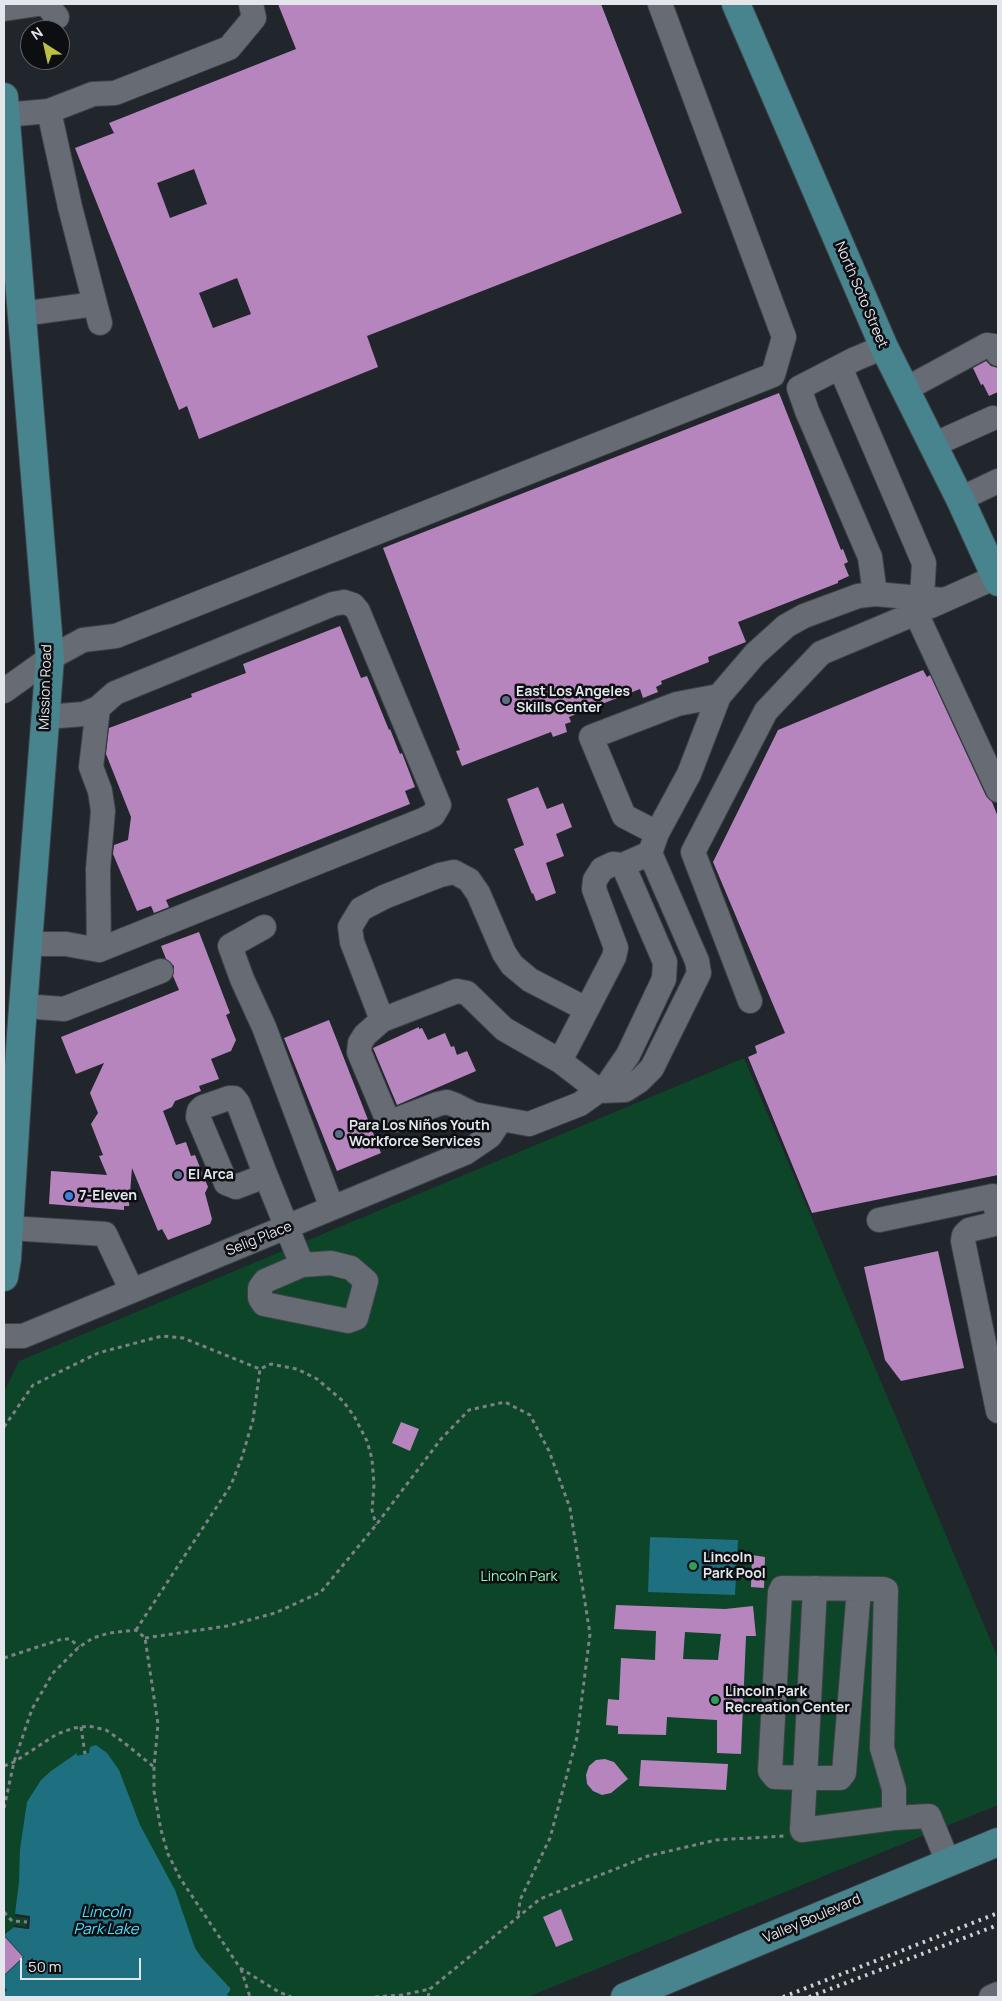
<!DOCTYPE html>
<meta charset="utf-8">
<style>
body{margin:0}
#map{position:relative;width:1002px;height:2001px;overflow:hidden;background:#21252c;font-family:Manrope,sans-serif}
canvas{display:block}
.frame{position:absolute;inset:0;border:5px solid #e3e6eb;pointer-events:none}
.north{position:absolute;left:20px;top:20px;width:50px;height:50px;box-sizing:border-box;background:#0c0e11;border:1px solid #626468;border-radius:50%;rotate:325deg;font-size:14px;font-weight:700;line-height:20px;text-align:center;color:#e3e6eb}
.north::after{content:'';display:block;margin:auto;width:18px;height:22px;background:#bdbf43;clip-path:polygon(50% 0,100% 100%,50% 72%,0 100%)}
.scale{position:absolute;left:20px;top:1958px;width:121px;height:22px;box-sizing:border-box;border:2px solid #e3e6eb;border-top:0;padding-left:6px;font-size:15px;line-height:18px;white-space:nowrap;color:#e3e6eb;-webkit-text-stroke:4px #0c0e11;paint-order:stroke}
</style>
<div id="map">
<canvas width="1002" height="2001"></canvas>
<div class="frame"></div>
<div class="north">N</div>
<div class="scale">50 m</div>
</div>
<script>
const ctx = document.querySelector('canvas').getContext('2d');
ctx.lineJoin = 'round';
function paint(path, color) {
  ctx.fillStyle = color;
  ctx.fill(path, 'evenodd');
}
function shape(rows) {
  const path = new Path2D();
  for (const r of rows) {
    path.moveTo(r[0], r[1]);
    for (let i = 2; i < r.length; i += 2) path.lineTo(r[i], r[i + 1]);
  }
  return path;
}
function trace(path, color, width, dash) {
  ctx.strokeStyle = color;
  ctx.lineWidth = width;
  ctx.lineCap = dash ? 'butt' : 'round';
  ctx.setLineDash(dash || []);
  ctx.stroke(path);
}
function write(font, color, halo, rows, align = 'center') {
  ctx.font = font + ' Manrope,sans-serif';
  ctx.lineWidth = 5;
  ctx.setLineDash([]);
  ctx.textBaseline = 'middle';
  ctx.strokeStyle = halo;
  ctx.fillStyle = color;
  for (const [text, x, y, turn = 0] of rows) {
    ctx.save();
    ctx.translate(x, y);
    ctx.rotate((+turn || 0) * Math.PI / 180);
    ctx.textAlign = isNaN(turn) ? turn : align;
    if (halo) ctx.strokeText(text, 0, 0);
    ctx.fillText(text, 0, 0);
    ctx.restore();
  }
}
paint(shape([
 [744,1058,998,1658,998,1805,528,1997,4,1997,4,1392,19,1361]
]), '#0d4528');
paint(shape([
 [650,1537,738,1540,735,1595,648,1592],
 [96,1745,107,1753,119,1770,140,1825,175,1890,195,1948,201,1957,230,1988,230,1991,227,1994,229,1997,4,1997,4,1993,7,1990,4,1986,4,1976,24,1957,4,1935,14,1927,29,1929,30,1917,15,1914,19,1882,20,1849,27,1802,41,1780,51,1771,77,1753,77,1756,89,1753,90,1747]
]), '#1e6f80');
paint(shape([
 [15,1914,30,1916,29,1929,14,1927,14,1925,26,1927,28,1918,15,1917]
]), '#21252c');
paint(shape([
 [278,4,601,4,682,213,367,336,378,367,199,439,187,406,179,410,75,148,114,133,109,123,296,49],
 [194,169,207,204,170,218,157,183],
 [237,278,251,314,213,328,199,293],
 [986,361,991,366,998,368,998,392,989,396,983,384,981,385,973,368],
 [779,393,841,550,843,549,848,562,844,564,849,576,838,581,838,583,738,622,746,642,708,657,709,662,661,681,662,684,656,687,658,692,643,698,640,689,569,717,571,722,565,724,567,732,553,737,551,732,462,766,456,751,460,750,383,548],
 [340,626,361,678,367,676,389,730,390,729,400,754,402,753,415,787,405,791,410,804,166,900,169,907,154,913,151,906,137,911,113,854,114,845,128,840,131,817,106,754,109,728,192,697,191,694,246,673,243,664],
 [923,670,927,677,930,675,986,796,992,802,998,817,998,1175,812,1213,748,1057,757,1053,755,1046,785,1033,713,862,778,730],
 [538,787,547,809,563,803,572,827,556,834,564,856,546,863,556,893,536,901,533,893,532,894,514,849,524,845,507,799],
 [199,932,230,1013,226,1015,236,1040,231,1051,211,1059,219,1079,199,1086,201,1091,175,1101,172,1107,163,1111,176,1145,186,1142,191,1156,195,1155,208,1187,205,1193,212,1219,210,1224,168,1240,162,1229,158,1231,132,1168,129,1206,124,1206,124,1210,49,1204,51,1171,107,1175,99,1156,103,1155,91,1124,98,1113,90,1093,104,1063,76,1074,61,1037,179,990,173,976,174,966,166,959,161,946],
 [329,1020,381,1153,337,1171,284,1038],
 [419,1027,419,1029,422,1028,428,1040,445,1033,451,1047,454,1046,457,1055,467,1051,476,1071,397,1105,373,1048],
 [938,1251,964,1368,901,1381,885,1360,864,1267],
 [401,1422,419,1429,410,1451,392,1443],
 [752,1555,765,1557,764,1588,751,1587],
 [616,1605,725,1609,753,1606,756,1636,746,1636,741,1754,717,1753,717,1720,667,1717,666,1735,618,1734,618,1726,606,1725,608,1699,619,1700,621,1658,655,1660,656,1631,614,1629],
 [685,1632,721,1634,718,1660,683,1659],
 [605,1759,614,1762,628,1779,611,1793,602,1795,593,1791,587,1784,586,1775,589,1766,596,1760],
 [641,1760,728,1764,726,1790,639,1786],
 [561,1909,573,1940,556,1947,543,1917],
 [4,1936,23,1957,4,1975]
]), '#b785be');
const minor = shape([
 [46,4,57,17],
 [4,9,38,4],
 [49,111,70,207,100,323],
 [5,115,49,111,93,94,115,93,229,48,254,18,251,4],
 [21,314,95,304],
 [840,367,924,563,922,597],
 [904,390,987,345,994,346,998,354],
 [933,445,993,418],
 [960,499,998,481],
 [875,594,870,557,807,411,799,388,855,359,884,347],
 [931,606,996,577],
 [4,691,50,658,83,640,116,636,773,375,784,337,660,4],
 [98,708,91,767,100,791,103,811,98,869,99,950],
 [657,833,624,816,591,737,677,704,719,696],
 [650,853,697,961,699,973,652,1068,639,1081,625,1090,599,1091,560,1061,614,957,616,948,594,889,595,880,602,869,613,864,623,865,650,853,657,833,689,774,719,696,755,654,786,626,804,616,858,596,875,594,944,600],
 [264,927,230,946,242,979,264,1027,332,1208],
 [28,944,66,944,99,950,423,820,433,815,439,805,358,611,353,605,344,602,333,604,115,693,98,708,84,714,46,717],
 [750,1001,693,852,766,711,821,653,916,613,998,790],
 [23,1006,64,1009,161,971],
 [382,1020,365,1035,360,1043,359,1052,385,1114,390,1119,396,1120,438,1104,447,1102,455,1105,473,1114,529,1124,580,1104,608,1084,628,1055,664,979,665,962,623,865],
 [560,1061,504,1029,467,993,457,991,382,1020,352,942,350,927,361,909,384,897,440,875,454,872,469,880,478,893,504,953,512,965,530,980,586,1009],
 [264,1171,238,1103,234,1098,229,1098,203,1107,199,1111,198,1117,226,1183,236,1187,257,1179,264,1171,302,1265,331,1263,351,1268,366,1281,356,1318,348,1321,264,1304,260,1298,260,1288,265,1281,302,1265],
 [879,1220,993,1196,998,1217],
 [998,1223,969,1230,964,1235,963,1241,998,1411],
 [9,1228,105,1234,132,1291],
 [4,1336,23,1336,465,1153,490,1136,501,1119],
 [815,1588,805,1778,840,1778,844,1773,859,1589],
 [894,1818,894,1789,882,1748,886,1590,883,1589,782,1588,780,1592,770,1771,775,1777,805,1778,802,1830,894,1818,929,1816,948,1862],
 [991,1997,998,1994]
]);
const major = shape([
 [736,4,884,347,960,499,998,582],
 [4,97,50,658,21,1034,7,1259,4,1277],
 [625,1997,998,1842]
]);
trace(minor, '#3e4248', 26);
trace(major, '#3e4248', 30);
trace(shape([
 [4,1427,33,1385,98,1353,162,1336,183,1338,260,1369,271,1364,297,1369,317,1379,343,1401,354,1416,367,1441,372,1459,374,1485,372,1510,376,1525],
 [136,1630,231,1485,242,1457,253,1420,260,1369],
 [145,1638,227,1626,275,1613,321,1592,376,1525,441,1439,469,1410,505,1402,530,1415,549,1451,570,1508,590,1634,577,1737,550,1838,520,1900,518,1918],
 [4,1658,62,1639,70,1639,79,1647],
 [81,1727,85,1754],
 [4,1766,14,1762,57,1734,74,1728,89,1726,106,1730,122,1741,154,1767],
 [4,1808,14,1762,32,1709,53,1673,79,1647,93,1638,109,1633,136,1630,145,1638,158,1724,154,1767,154,1791,161,1830,168,1854,180,1878,240,1968,279,1992,291,1997],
 [4,1912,12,1921,27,1922],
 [241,1969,250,1997],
 [375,1997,402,1995,430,1989],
 [428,1997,430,1989,540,1899,648,1856,716,1840,784,1836]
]), '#7d8086', 3, [4, 4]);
trace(minor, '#666b74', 24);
trace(major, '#47848e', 28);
trace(shape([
 [783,1997,998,1913],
 [809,1997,998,1925]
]), '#ced1d6', 4, [2.5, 5]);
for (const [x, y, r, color] of [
 [506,700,5,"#5c6f8a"],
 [339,1134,5,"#5c6f8a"],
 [178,1175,5,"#5c6f8a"],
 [69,1196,5,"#3f7fe0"],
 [693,1566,5,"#2e9e5b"],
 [715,1700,5,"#2e9e5b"]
]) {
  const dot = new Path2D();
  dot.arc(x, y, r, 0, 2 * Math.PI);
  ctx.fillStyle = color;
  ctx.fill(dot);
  trace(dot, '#0c0e11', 2);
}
write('14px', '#e3e6eb', '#0c0e11', [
 ["North Soto Street",861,295,67],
 ["Mission Road",46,687,-88],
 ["Selig Place",259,1239,-22],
 ["Valley Boulevard",812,1919,-23]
]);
write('bold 14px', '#e3e6eb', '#0c0e11', [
 ["East Los Angeles",516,692],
 ["Skills Center",516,708],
 ["Para Los Niños Youth",349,1126],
 ["Workforce Services",349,1142],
 ["El Arca",188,1175],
 ["7-Eleven",79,1196],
 ["Lincoln",703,1558],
 ["Park Pool",703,1574],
 ["Lincoln Park",725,1692],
 ["Recreation Center",725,1708]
], 'left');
write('14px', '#91f6b8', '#0c0e11', [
 ["Lincoln Park",519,1577]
]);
write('italic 15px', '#4de0ff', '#0c0e11', [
 ["Lincoln",106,1913],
 ["Park Lake",106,1930]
]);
</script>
